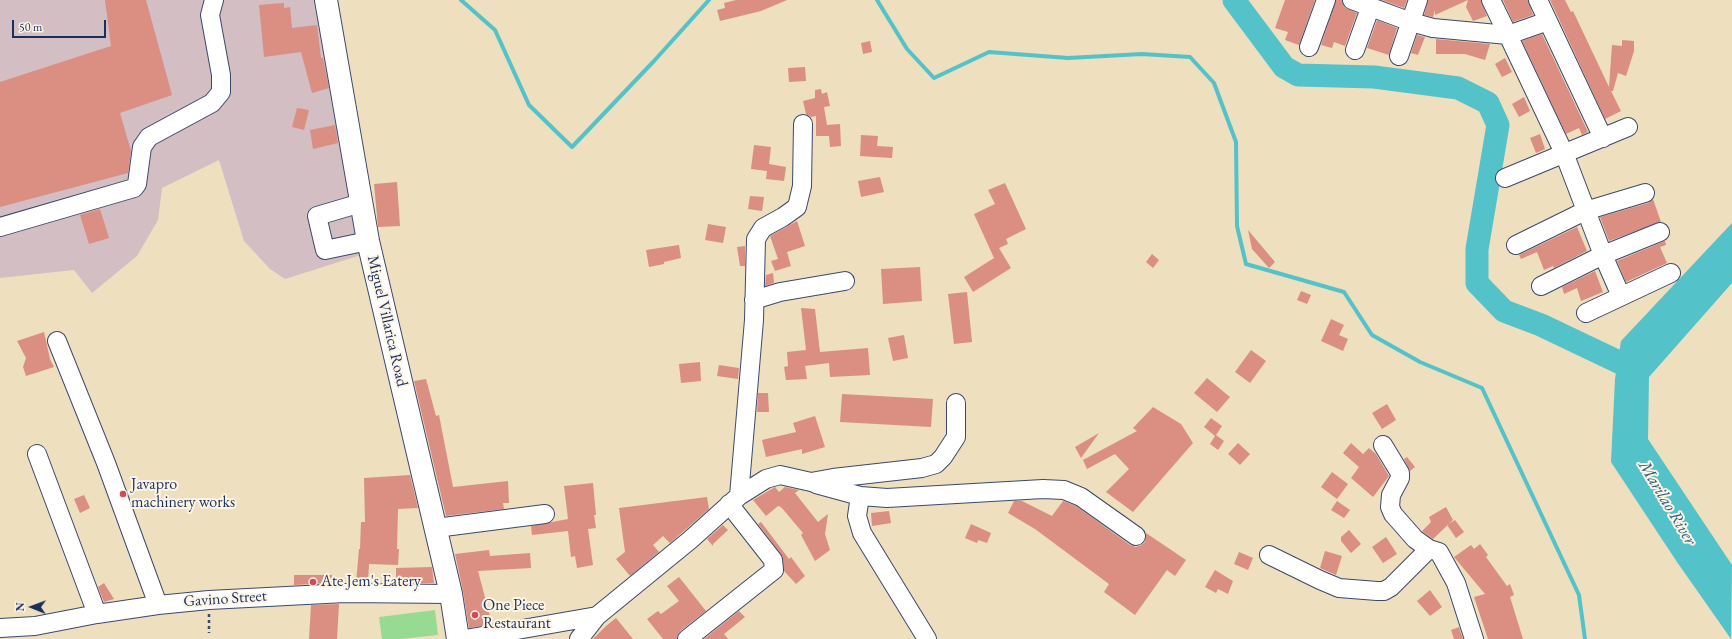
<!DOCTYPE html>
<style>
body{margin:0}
#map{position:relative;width:1732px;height:639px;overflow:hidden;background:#eedfbe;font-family:"EB Garamond",serif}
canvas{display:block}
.north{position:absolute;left:12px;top:587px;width:40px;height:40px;-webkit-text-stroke:3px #fcf5e5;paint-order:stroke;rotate:271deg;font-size:11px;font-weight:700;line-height:16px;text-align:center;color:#1b2f5e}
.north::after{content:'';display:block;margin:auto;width:14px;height:18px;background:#1b2f5e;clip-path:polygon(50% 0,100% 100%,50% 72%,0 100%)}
.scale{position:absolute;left:12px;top:20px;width:94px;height:18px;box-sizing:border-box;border:2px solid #1b2f5e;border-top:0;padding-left:5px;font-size:12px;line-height:14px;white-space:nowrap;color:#1b2f5e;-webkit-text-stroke:3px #fcf5e5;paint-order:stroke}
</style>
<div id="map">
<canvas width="1732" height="639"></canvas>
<div class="north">N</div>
<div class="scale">50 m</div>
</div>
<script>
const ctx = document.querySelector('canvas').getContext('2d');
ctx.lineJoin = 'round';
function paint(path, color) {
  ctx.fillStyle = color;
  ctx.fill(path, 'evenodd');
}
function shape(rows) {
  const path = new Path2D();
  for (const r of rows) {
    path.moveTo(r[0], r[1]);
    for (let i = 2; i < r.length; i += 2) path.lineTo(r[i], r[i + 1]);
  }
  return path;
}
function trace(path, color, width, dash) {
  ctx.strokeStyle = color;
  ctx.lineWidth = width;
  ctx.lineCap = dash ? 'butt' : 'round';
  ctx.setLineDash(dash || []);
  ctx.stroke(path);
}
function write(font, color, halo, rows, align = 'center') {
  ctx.font = font + ' "EB Garamond",serif';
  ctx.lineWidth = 4;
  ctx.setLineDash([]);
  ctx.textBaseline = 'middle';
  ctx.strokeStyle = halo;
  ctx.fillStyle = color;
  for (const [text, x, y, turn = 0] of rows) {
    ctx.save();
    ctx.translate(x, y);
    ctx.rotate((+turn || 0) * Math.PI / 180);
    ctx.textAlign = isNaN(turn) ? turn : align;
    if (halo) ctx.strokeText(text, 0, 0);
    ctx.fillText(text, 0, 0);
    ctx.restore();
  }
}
paint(shape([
 [0,0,317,0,361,255,285,279,270,269,244,241,219,160,162,188,158,220,137,256,92,293,74,270,0,278]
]), '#d2bec3');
paint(shape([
 [435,610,438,635,401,639,382,639,379,617]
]), '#97db92');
paint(shape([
 [1732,223,1732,283,1649,377,1648,439,1732,565,1731,639,1677,562,1611,462,1615,379,1621,341]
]), '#54c2c9');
trace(shape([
 [461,0,495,30,529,105,572,147,654,61,709,0],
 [877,0,907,49,934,78,989,52,1068,58,1142,54,1190,57,1214,83,1236,142,1237,226,1246,264,1344,292,1372,335,1420,362,1482,388,1579,595,1585,639]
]), '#54c2c9', 4);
trace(shape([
 [1234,0,1284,67,1298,75,1374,77,1458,88,1488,103,1498,125,1477,249,1477,283,1504,311,1541,325,1627,366,1631,386]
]), '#54c2c9', 23);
paint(shape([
 [105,0,146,0,172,95,120,113,131,151,128,173,0,207,0,82,111,46],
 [736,0,787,0,761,11,720,21,717,10,725,8,724,3],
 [1285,0,1315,0,1299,45,1285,40,1288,32,1275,28],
 [1336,0,1342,0,1344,7,1357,13,1345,46,1334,42,1332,48,1321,45],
 [1382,0,1407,0,1404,8],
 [1428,0,1468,0,1435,15,1435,10,1433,17,1424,15],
 [1468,0,1481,0,1487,16,1473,21,1466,7],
 [1503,0,1528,0,1533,15,1513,22],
 [1550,0,1565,0,1571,12,1573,11,1609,87,1612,45,1622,46,1622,40,1634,41,1634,51,1626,76,1618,73,1613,91,1611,91,1621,111,1605,119],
 [284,3,284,8,290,7,292,28,317,25,321,58,323,58,329,88,312,93,301,52,264,57,259,5],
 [1377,20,1397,28,1389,55,1367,48],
 [1542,34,1588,132,1582,135,1579,128,1566,134,1522,41],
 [1417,35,1425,37,1418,55,1411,53],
 [1436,39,1490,44,1485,60,1465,54,1436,54],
 [870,41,872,52,863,54,861,43],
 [1505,58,1512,72,1502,77,1495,64],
 [805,67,806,81,789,82,788,68],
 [821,89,822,94,827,92,830,106,824,107,827,125,840,124,841,146,830,147,829,136,816,136,816,116,811,117,806,114,803,101,815,98,815,90],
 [1524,97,1530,111,1519,117,1512,104],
 [297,108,309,110,304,130,292,127],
 [335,125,338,143,313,149,310,130],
 [1540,134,1545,149,1536,153,1530,138],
 [861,135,878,136,877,146,893,147,892,158,860,156],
 [754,145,771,147,769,164,786,167,784,181,766,179,767,171,751,169],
 [880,177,884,192,861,197,858,181],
 [397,182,400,226,378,227,374,184],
 [1005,183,1026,229,1006,239,1008,244,999,248,1011,268,973,292,964,277,994,258,974,214,995,204,988,190],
 [750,196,764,197,762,211,748,209],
 [1653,199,1661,222,1609,241,1600,217,1648,203],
 [100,209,109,238,89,244,80,215],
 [797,221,805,246,787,252,791,266,775,271,771,261,778,259,770,236],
 [708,224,726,227,723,243,705,240],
 [1577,227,1587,251,1554,268,1553,266,1544,270,1537,252,1521,259,1519,255],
 [1248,230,1275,262,1269,268,1252,249],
 [1665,241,1666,245,1660,247,1667,263,1626,282,1617,261],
 [679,245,681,258,664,262,664,264,649,267,646,250],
 [745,246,745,266,740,266,737,247],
 [1152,254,1159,260,1153,268,1146,262],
 [920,267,922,301,883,304,881,269],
 [1595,271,1603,292,1581,301,1577,288,1564,294,1562,287],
 [773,273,774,283,765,286,766,275],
 [1301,291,1311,295,1307,304,1297,300],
 [967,292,972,342,954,344,948,294],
 [801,308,815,309,820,352,868,348,870,375,830,377,829,363,805,366,807,379,786,380,784,367,788,366,787,352,806,350],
 [1331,319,1344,325,1339,335,1348,339,1343,351,1321,341],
 [44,332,50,359,54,367,26,376,23,367,26,358,17,341],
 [904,335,908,358,893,361,888,338],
 [1251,350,1266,361,1250,383,1235,372],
 [700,362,701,381,681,383,679,364],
 [719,365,739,368,738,379,717,376],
 [1207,378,1230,397,1217,412,1194,393],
 [426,379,436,416,439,415,453,487,508,481,509,503,503,503,504,509,446,516,414,381],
 [758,393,768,393,769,412,757,412],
 [842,394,933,399,931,427,840,422],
 [1387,404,1396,420,1382,429,1372,413],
 [1153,407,1181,424,1193,443,1133,512,1106,492,1129,469,1115,454,1087,469,1083,460,1137,431,1133,428],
 [815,416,825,447,802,454,802,449,766,457,762,440,796,432,793,423],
 [1211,418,1222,426,1216,435,1224,441,1218,450,1210,444,1215,436,1204,427],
 [1099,433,1081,458,1075,447],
 [1238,443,1250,454,1240,465,1228,454],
 [1351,443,1363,454,1369,448,1376,454,1389,476,1373,497,1351,478,1359,467,1343,453],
 [1407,457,1415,467,1410,471,1404,459],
 [1332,472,1348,484,1337,499,1321,487],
 [410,475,418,508,398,509,397,549,399,549,398,565,369,564,368,583,356,583,359,549,360,549,361,522,365,522,364,478],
 [593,483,596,515,594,515,596,528,588,529,593,565,577,568,575,556,571,557,568,531,532,535,531,526,568,519,564,486],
 [775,487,779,492,785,487,799,490,795,493,818,522,828,514,825,534,830,550,815,561,801,535,803,533,781,507,778,506,766,516,753,500],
 [84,495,90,508,80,513,74,499],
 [707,497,709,509,670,543,663,536,653,545,659,552,630,576,616,559,625,552,619,508],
 [1014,501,1022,501,1052,516,1063,501,1076,506,1130,545,1136,547,1141,545,1145,542,1146,533,1186,560,1175,576,1167,570,1135,615,1104,592,1109,584,1035,529,1008,513],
 [1337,501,1350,510,1344,518,1331,510],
 [1446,507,1453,520,1433,539,1422,531,1431,522,1429,517],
 [889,511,891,523,872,526,871,513],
 [1455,520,1464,532,1456,538,1447,525],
 [761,522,789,559,791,557,805,576,796,584,784,571,781,554,758,524],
 [971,524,991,533,987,543,978,540,977,543,965,538],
 [723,525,728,530,713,544,713,546,707,539],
 [1349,530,1361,544,1351,553,1341,541,1341,537],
 [1386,537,1397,554,1383,563,1372,547],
 [1480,544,1488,555,1486,557,1507,586,1510,584,1514,595,1510,597,1523,639,1488,639,1474,597,1485,594,1454,557,1471,545,1474,549],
 [489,550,490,556,530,553,531,568,478,571,492,624,469,628,463,591,455,554],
 [1325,551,1342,556,1336,575,1320,568],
 [1239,552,1253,558,1248,570,1234,564],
 [432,567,434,583,396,583,396,568],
 [1215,570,1233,581,1228,594,1218,589,1216,593,1205,587],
 [294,575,332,575,332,583,294,585],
 [679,577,706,611,680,631,677,639,663,639,647,619,658,611,661,614,679,601,667,586],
 [104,583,114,599,104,602,98,587],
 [1430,590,1442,607,1430,616,1417,601],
 [339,604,337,639,309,639,311,605],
 [739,611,745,617,724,634,728,639,704,639],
 [616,618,633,639,593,639,606,626],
 [1459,627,1463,639,1454,639,1451,630]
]), '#db8e82');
const minor = shape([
 [1352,0,1411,22,1433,28,1508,35,1564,153,1603,255,1621,296],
 [1491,0,1508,35,1548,21],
 [1538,0,1603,138],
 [1309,47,1326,0],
 [1355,50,1370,8],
 [1399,56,1418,0],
 [1505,178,1628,127],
 [361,203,317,216,325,250,368,241],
 [0,227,134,188,137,184,142,147,149,137,212,103,221,92,221,75,210,15,214,0],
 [1516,245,1585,211,1645,193],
 [1541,286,1603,255,1660,232],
 [754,300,780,292,845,281],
 [1586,313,1671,273],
 [57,341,106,463,158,605],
 [1383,445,1400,473,1400,478,1391,495,1390,507,1393,514,1415,539,1429,549,1439,552,1456,583,1474,639],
 [37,454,97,614],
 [816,484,860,496,887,498,1043,489,1064,490,1081,497,1136,536],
 [739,496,754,320,756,239,763,228,783,217,797,207,802,186,803,124],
 [860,496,857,516,862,533,927,639],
 [436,528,545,514],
 [1269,555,1320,580,1339,588,1377,591,1384,591,1391,587,1429,549],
 [0,628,35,626,97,614,158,605,209,600,345,593,451,594],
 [465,639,597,616],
 [579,639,597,616,690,540,739,496,766,479,780,475,811,482,833,478,922,468,936,464,943,457,956,437,956,403],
 [687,639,774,570,773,560,729,504]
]);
const major = shape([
 [326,0,368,241,451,594,458,639]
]);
trace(minor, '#3b496c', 20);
trace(major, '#3b496c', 24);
trace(shape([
 [209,614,209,633]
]), '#3b496c', 2.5, [3, 3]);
trace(minor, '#fff', 18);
trace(major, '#fff', 22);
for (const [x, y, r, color] of [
 [123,494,4,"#d1495b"],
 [313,582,4,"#d1495b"],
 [475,615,4,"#d1495b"]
]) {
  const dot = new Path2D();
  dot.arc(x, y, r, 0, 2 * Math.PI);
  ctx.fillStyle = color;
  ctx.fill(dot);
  trace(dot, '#fcf5e5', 1.5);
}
write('16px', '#1b2f5e', '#fcf5e5', [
 ["Miguel Villarica Road",387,321,77],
 ["Gavino Street",225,599,-4]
]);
write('16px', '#1b2f5e', '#fcf5e5', [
 ["Javapro",131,485],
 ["machinery works",131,503],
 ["Ate Jem's Eatery",321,582],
 ["One Piece",483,606],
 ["Restaurant",483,624]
], 'left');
write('italic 17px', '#2c5b7e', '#fcf5e5', [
 ["Marilao River",1667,503,59]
]);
</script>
